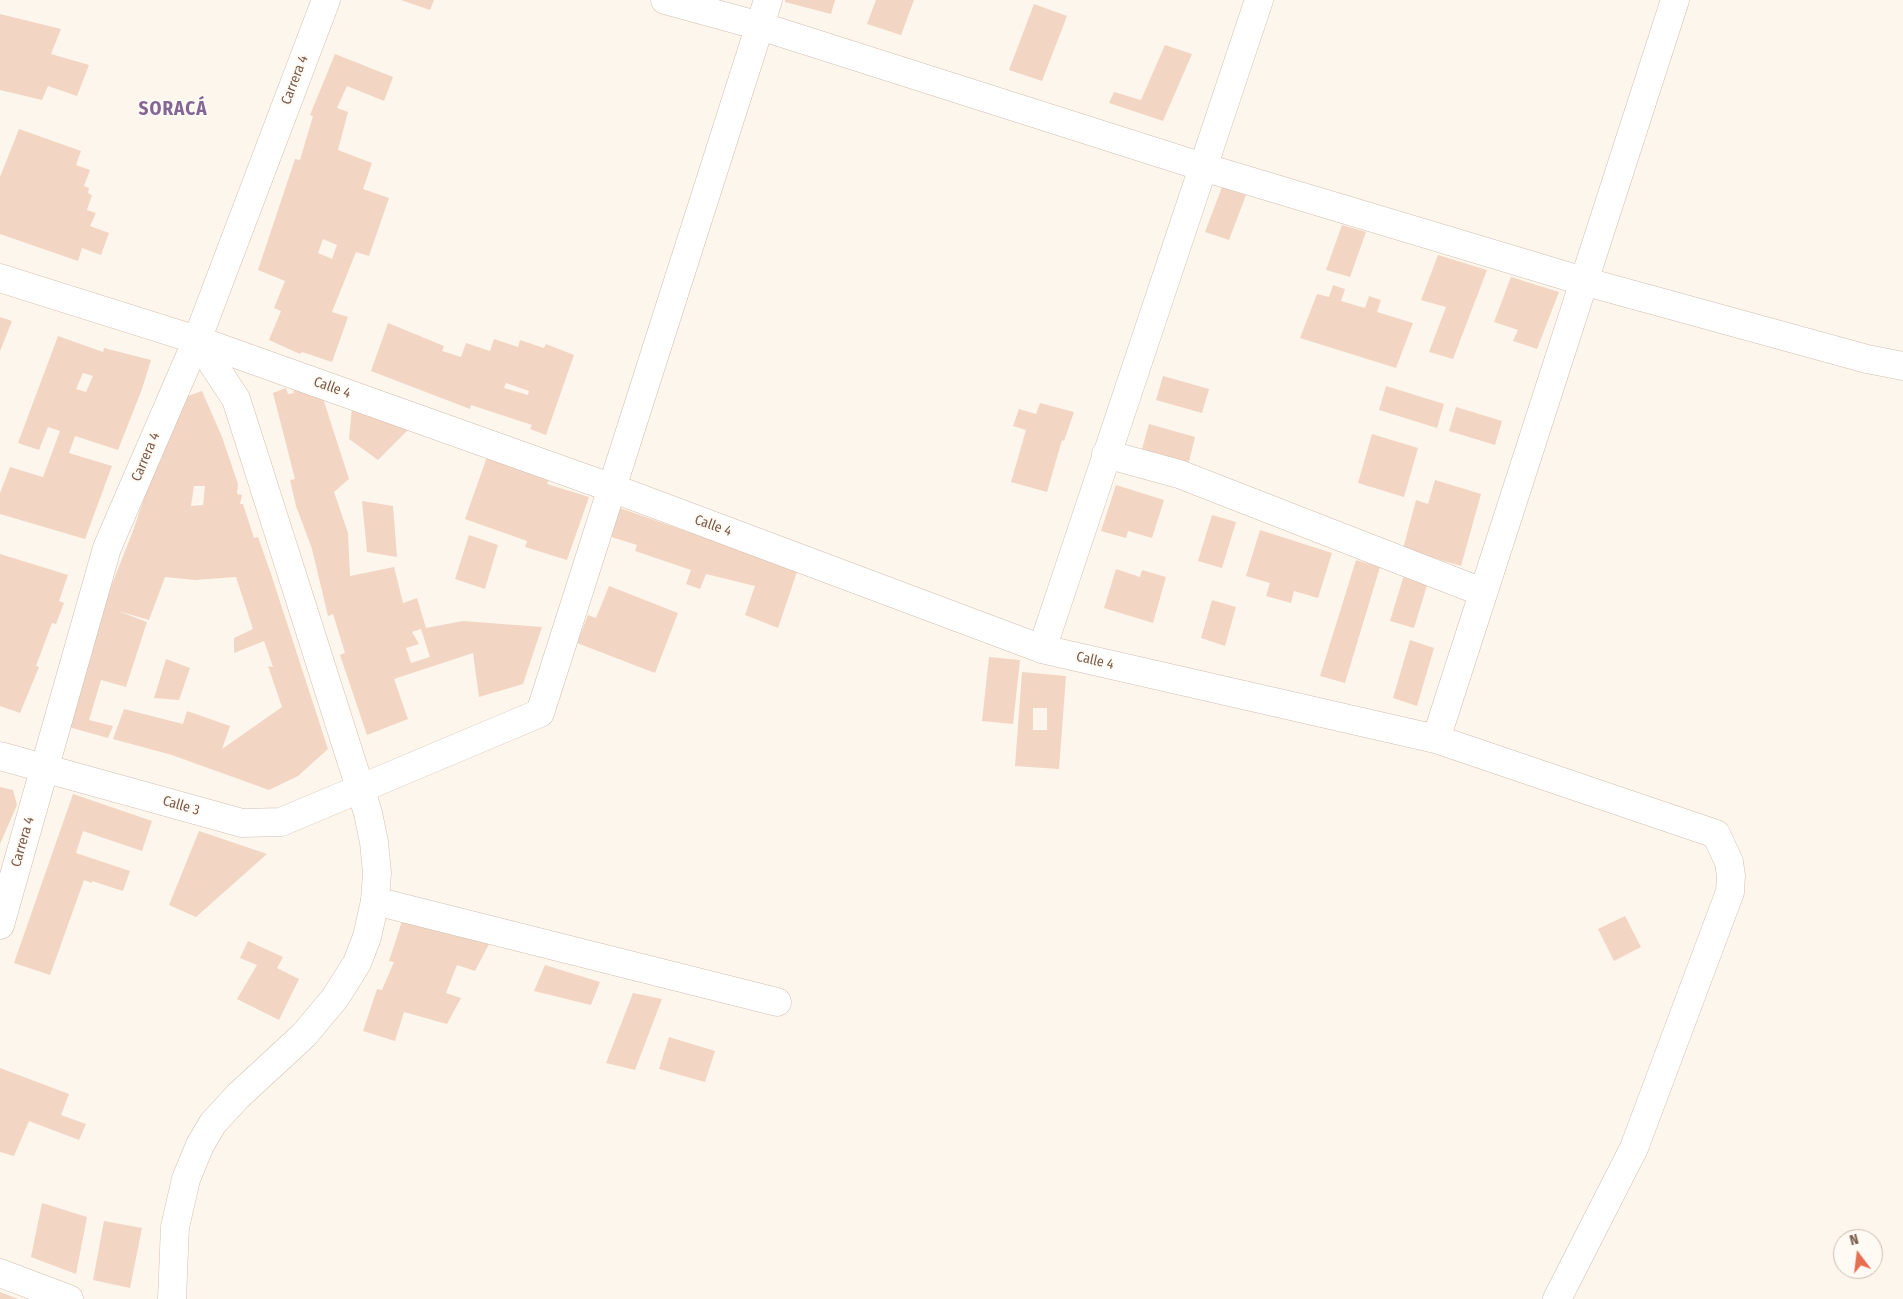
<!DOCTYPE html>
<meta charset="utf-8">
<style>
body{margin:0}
#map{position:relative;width:1903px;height:1299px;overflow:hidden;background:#fdf6ec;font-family:"Fira Sans Condensed",sans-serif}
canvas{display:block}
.north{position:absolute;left:1833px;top:1229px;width:50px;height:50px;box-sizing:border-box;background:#fffaf3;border:1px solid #cabbb1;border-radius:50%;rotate:345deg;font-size:14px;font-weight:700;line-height:20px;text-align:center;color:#7a5c4d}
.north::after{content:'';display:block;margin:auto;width:18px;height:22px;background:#e76f51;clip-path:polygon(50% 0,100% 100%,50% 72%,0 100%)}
</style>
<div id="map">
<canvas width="1903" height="1299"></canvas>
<div class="north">N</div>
</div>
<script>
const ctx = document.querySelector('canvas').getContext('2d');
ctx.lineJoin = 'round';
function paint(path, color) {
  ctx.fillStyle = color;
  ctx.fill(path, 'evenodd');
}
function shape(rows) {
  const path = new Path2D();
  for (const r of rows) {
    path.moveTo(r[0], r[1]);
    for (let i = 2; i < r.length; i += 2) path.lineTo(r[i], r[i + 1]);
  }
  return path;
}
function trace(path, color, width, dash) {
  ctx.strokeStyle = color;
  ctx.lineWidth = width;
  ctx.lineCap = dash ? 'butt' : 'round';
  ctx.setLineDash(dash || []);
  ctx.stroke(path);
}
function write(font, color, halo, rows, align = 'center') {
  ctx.font = font + ' "Fira Sans Condensed",sans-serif';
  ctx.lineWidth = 4;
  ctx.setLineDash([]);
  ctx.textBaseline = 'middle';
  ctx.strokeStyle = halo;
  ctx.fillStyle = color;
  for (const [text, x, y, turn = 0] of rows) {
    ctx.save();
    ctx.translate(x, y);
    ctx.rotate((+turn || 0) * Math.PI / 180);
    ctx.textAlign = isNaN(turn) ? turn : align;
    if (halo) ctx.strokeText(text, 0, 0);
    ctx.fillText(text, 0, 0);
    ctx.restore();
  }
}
paint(shape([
 [401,0,434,0,430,10],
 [785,0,835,0,831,14,785,2],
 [876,0,914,0,901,35,867,24],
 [1034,4,1067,16,1042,81,1009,70],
 [0,14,61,29,51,54,89,65,77,96,48,86,42,100,0,90],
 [1165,45,1192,54,1163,121,1109,103,1114,92,1141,100],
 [335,54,393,77,384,101,347,86,337,108,348,112,338,150,372,163,363,189,389,198,369,256,356,252,332,312,348,317,332,362,302,352,300,354,269,340,281,311,274,308,285,281,258,270,295,159,300,160,313,116,310,115],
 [323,239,337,245,332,259,318,253],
 [19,129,81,151,76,165,90,170,84,186,89,188,88,193,92,195,87,210,96,213,90,226,109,233,101,255,82,248,78,261,0,234,0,177],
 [1222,187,1246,195,1229,240,1205,232],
 [1342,225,1366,232,1350,277,1326,270],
 [1438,255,1487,270,1453,359,1429,352,1446,307,1421,300],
 [1511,277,1559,292,1537,349,1513,341,1518,330,1494,322],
 [1333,285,1345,289,1341,301,1365,308,1369,296,1381,300,1377,312,1413,323,1396,368,1300,338,1317,294,1329,297],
 [0,317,12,321,0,351],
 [388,323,444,346,442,351,461,357,466,343,490,351,494,339,518,347,520,340,544,348,546,344,574,355,546,435,530,429,532,425,471,405,470,409,371,371],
 [506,383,529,391,528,395,504,388],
 [58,336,103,352,104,348,151,360,142,389,118,450,75,436,69,453,112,466,85,539,0,514,0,493,10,467,43,477,60,431,48,427,39,450,18,443],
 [83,373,93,376,86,392,76,389],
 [1163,376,1209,389,1202,413,1156,400],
 [1386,386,1444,404,1437,428,1379,410],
 [286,388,288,394,294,393,293,391,304,389,320,389,349,479,334,492,348,533,350,576,394,567,403,603,417,598,426,628,463,621,542,627,523,684,479,697,473,653,394,679,408,719,367,735,340,655,345,653,333,614,328,616,312,549,296,506,290,480,295,479,273,393],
 [421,629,430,657,411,663,406,648,419,644,412,632],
 [202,391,222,437,238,484,237,494,242,495,240,504,243,504,254,538,258,537,271,574,328,749,298,776,269,790,172,755,113,739,124,709,183,724,187,711,230,726,222,749,282,707,268,666,273,667,264,641,234,653,234,638,253,629,236,577,195,580,165,577,149,620,118,611,147,622,126,687,101,680,89,720,113,726,108,738,65,726,103,607,133,531,145,495,143,494,168,430,173,431,185,397],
 [194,486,205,486,203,505,191,506],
 [1040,403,1074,412,1064,441,1062,440,1047,492,1011,482,1026,430,1013,426,1019,409,1036,414],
 [1456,407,1502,421,1495,445,1449,431],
 [352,408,410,428,378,460,349,439],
 [1149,424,1195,437,1189,462,1142,449],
 [1372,434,1418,448,1404,497,1358,483],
 [487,457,549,479,547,484,589,497,567,560,525,547,527,541,465,519],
 [1435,480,1481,494,1461,566,1403,549,1416,500,1428,504],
 [1116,485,1164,500,1152,538,1128,531,1126,538,1101,531],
 [362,501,393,506,397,557,367,552],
 [614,506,717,542,766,555,798,569,778,628,745,615,755,586,706,574,700,589,686,584,691,570,635,551,637,545,605,535],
 [1212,515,1236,522,1222,568,1198,561],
 [1260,530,1332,553,1318,598,1294,591,1291,603,1266,596,1270,583,1246,576],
 [469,535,498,545,485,589,455,579],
 [0,554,68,575,59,601,64,603,56,624,52,623,36,666,39,667,20,713,0,706],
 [1356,560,1380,567,1345,683,1320,676],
 [1116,569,1140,577,1142,570,1166,577,1153,623,1104,608],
 [1404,575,1428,582,1414,628,1390,621],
 [609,586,678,613,655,673,577,643,588,615,596,618],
 [1212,600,1236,607,1225,646,1201,638],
 [1410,640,1434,648,1417,706,1393,698],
 [989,657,1020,660,1013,724,982,721],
 [166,659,190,668,179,700,154,698],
 [1022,672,1066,676,1059,769,1015,766],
 [1033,708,1047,708,1047,730,1033,730],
 [0,787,13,790,17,805,0,844],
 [73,794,152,821,142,851,83,831,76,853,130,871,123,891,92,881,92,883,84,880,50,975,14,963],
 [199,831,267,854,196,917,169,905],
 [1625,916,1641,947,1614,961,1598,929],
 [403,918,489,944,475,971,457,965,446,993,461,998,447,1024,404,1012,395,1041,363,1031,377,989,382,990,394,962,389,961],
 [248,941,283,957,277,968,299,979,279,1020,237,999,257,965,240,958],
 [545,965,600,982,591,1005,534,991],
 [633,993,662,999,635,1070,606,1063],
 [669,1037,715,1051,705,1082,659,1069],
 [0,1068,69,1094,61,1115,86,1124,79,1140,29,1121,14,1156,0,1152],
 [42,1203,87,1217,76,1274,31,1257],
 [104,1221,142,1228,130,1288,93,1280],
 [0,1292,18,1299,0,1299]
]), '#f3d5c3');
const minor = shape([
 [665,0,760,26,1203,167,1583,281,1867,359,1903,366],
 [1106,454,1179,474,1482,592],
 [1042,649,1259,0],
 [1436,739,1675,0],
 [0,756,242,823,281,822,540,713,768,0],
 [375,901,777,1002],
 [0,925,107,548,197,340,612,488,1042,649,1436,739,1716,834,1729,862,1731,876,1730,892,1634,1148,1557,1299],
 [0,1273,69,1299]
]);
const secondary = shape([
 [0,278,197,340],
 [197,340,326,0],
 [172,1299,175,1227,186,1179,200,1145,213,1123,238,1096,304,1035,335,998,357,963,367,937,375,901,377,873,374,842,368,813,236,399,197,340]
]);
trace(minor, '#d1beb0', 29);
trace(secondary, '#d6c0b0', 29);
trace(minor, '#fff', 28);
trace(secondary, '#fff', 28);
write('14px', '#7a5c4d', '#fffaf3', [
 ["Carrera 4",295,80,-69],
 ["Calle 4",332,388,20],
 ["Carrera 4",146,457,-67],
 ["Calle 4",713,526,20],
 ["Calle 4",1095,661,13],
 ["Calle 3",181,806,16],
 ["Carrera 4",23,842,-74]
]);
ctx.letterSpacing = '1px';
write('bold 19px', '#846695', '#fffaf3', [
 ["SORACÁ",173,110]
]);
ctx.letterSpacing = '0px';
</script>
